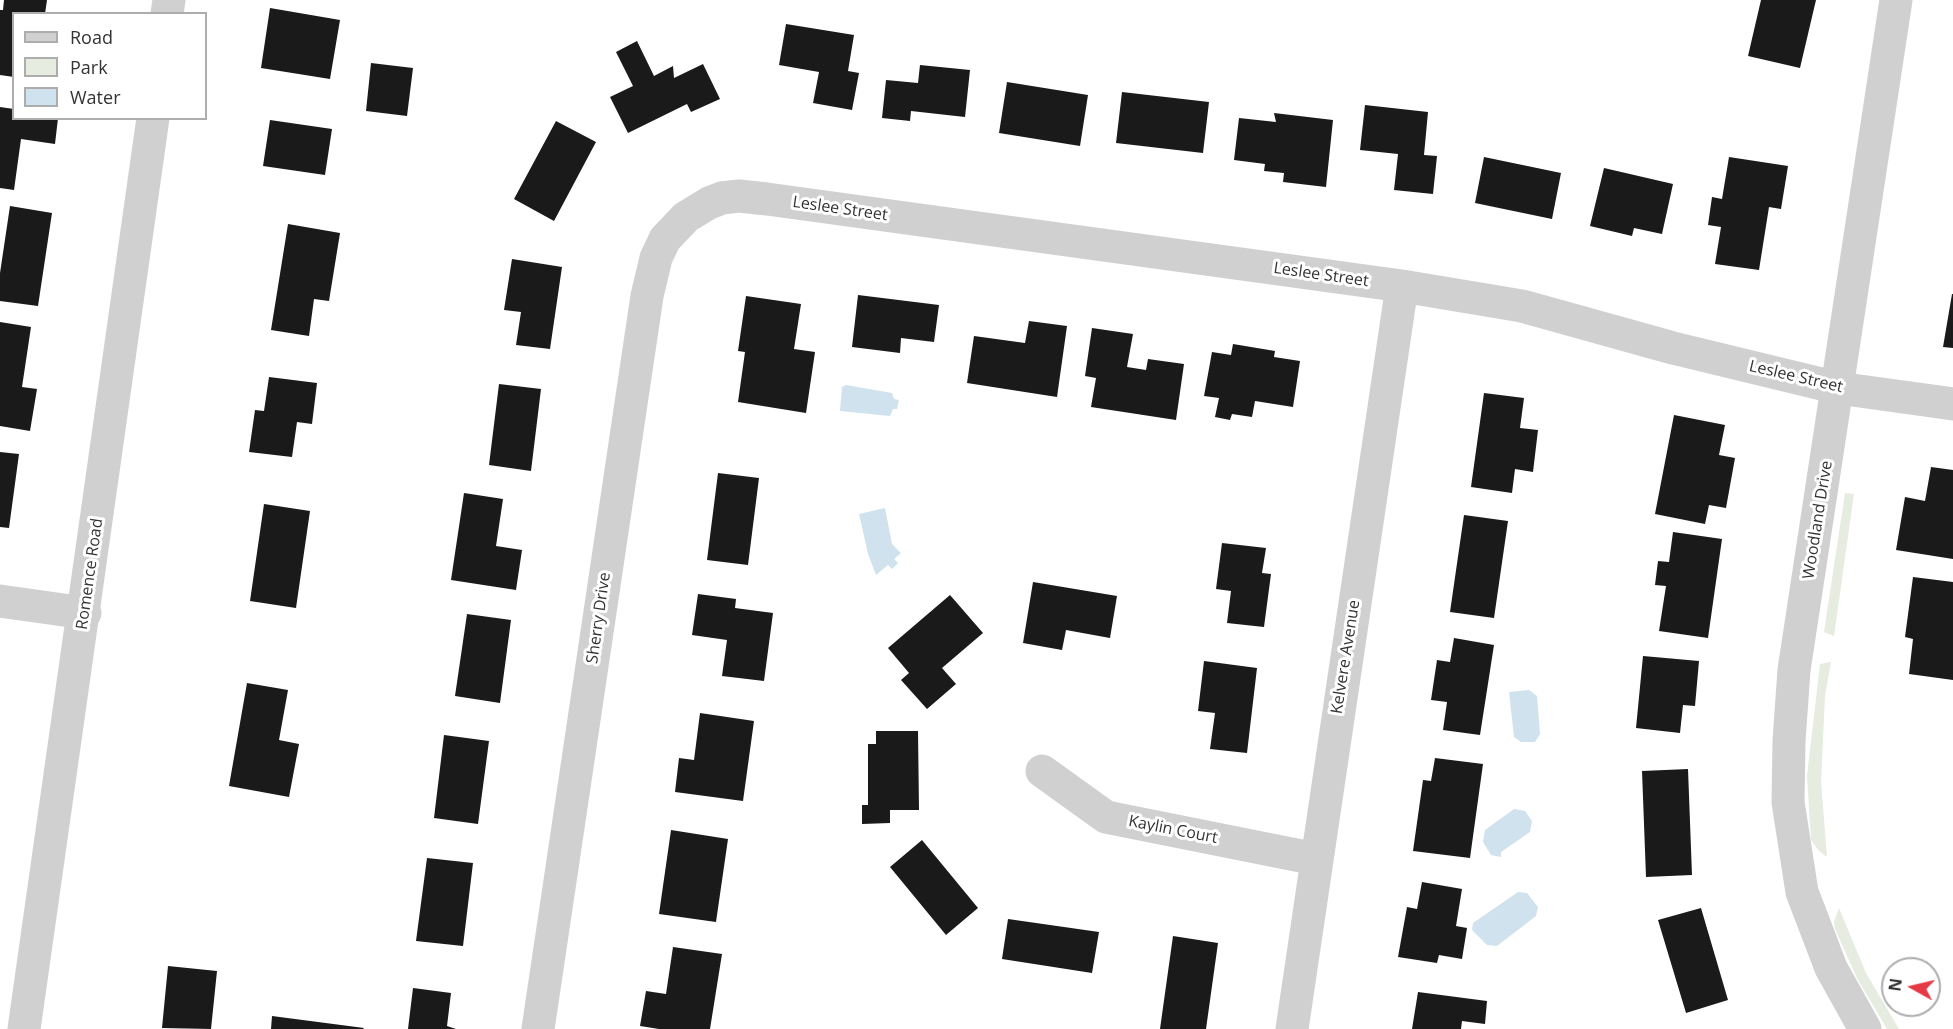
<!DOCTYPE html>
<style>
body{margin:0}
#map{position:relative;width:1953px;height:1029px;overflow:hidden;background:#fff;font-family:"Open Sans",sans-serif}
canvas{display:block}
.legend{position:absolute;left:12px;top:12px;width:195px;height:108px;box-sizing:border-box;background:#fff;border:2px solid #adadad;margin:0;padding:8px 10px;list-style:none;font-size:18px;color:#333}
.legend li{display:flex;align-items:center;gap:12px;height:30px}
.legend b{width:30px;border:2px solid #adadad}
.north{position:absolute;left:1881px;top:957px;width:60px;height:60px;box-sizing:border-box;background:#fff;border:2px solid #adadad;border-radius:50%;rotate:278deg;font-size:16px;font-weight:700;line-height:24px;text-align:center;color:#333}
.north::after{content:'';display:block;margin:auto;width:21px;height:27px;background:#e63946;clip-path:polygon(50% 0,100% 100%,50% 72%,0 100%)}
</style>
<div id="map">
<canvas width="1953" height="1029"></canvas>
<ul class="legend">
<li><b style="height:8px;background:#d0d0d0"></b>Road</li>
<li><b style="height:16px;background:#e6ecdf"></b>Park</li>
<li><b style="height:16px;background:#cfe2ee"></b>Water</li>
</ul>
<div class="north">N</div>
</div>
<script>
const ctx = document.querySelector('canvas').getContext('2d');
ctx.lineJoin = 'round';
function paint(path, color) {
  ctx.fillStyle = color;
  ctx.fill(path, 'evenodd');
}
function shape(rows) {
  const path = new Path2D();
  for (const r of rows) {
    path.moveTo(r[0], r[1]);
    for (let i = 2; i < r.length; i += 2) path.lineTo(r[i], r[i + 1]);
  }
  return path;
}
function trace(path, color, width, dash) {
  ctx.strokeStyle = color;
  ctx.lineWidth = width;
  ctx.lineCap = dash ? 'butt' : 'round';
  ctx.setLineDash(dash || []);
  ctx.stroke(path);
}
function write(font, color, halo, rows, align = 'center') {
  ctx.font = font + ' "Open Sans",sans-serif';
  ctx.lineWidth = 6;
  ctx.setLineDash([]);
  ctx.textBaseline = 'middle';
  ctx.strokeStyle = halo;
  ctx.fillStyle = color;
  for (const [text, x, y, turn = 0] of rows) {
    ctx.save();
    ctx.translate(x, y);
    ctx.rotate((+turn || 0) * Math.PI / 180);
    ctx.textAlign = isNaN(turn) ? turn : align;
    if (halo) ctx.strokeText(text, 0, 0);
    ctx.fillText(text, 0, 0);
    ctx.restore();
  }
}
paint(shape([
 [1845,493,1854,494,1834,636,1824,632],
 [1831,662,1825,696,1821,782,1827,857,1819,851,1811,840,1807,776,1820,664],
 [1839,908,1866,973,1899,1029,1887,1029,1857,978,1835,929,1834,922]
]), '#e6ecdf');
paint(shape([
 [846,385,892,393,894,399,899,400,897,409,893,409,890,416,840,411,842,387],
 [885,508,892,544,901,553,894,559,898,563,892,569,888,565,876,575,868,554,859,514],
 [1529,690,1537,696,1540,734,1535,742,1521,742,1514,737,1509,692],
 [1514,809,1525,811,1532,821,1530,832,1501,852,1501,857,1491,855,1483,842,1485,830],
 [1518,892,1527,893,1538,907,1536,916,1497,946,1487,945,1472,930,1473,923]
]), '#cfe2ee');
paint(shape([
 [4,0,47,0,45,14,14,14,14,77,0,75,0,10,3,10],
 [1761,0,1816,0,1800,68,1748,56],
 [270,8,340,20,330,79,261,68],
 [786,24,854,35,848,71,859,73,852,110,813,103,819,72,779,65],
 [637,41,654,76,673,66,674,78,703,64,720,99,691,112,687,104,628,133,610,97,633,86,616,52],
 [371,63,413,68,407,116,366,111],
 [920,65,970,70,965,117,911,111,910,121,882,118,886,80,918,83],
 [1007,82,1088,95,1080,146,999,133],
 [1122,92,1209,102,1203,153,1116,143],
 [1365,105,1428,112,1424,155,1437,156,1433,194,1394,190,1398,154,1360,150],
 [0,107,14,109,14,118,58,118,55,144,21,139,14,190,0,188],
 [1274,113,1333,120,1326,187,1283,182,1284,173,1264,171,1265,164,1234,160,1239,118,1276,122],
 [270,120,332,129,325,175,263,166],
 [556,121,596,142,554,221,514,199],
 [1484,157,1561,173,1552,219,1475,203],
 [1729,157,1788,166,1781,209,1769,207,1759,270,1715,264,1721,227,1708,225,1712,197,1722,199],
 [1604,168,1673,184,1662,234,1634,228,1632,236,1590,226],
 [10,206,52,213,38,306,0,301,0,273],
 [288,224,340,233,329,301,314,299,309,336,271,330],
 [512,259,562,267,550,349,516,345,521,312,504,310],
 [1952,294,1953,294,1953,348,1943,347],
 [858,295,939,305,934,342,901,338,900,353,852,347],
 [746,296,801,304,794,349,815,352,806,413,738,402,745,352,738,351],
 [1029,321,1067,326,1057,397,967,383,974,336,1025,343],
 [0,322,31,327,22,387,37,389,30,431,0,426],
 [1092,328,1133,334,1127,367,1146,370,1148,359,1184,364,1176,420,1091,407,1096,378,1085,376],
 [1233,344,1275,351,1274,357,1300,361,1293,407,1255,401,1252,417,1232,414,1230,420,1215,417,1219,398,1204,396,1212,352,1231,355],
 [269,377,317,383,312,424,297,422,292,457,249,452,255,410,264,411],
 [499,384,541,389,531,471,489,465],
 [1484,393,1524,398,1520,428,1538,430,1533,472,1515,469,1512,493,1471,487],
 [1674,415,1725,425,1719,455,1735,458,1726,508,1709,505,1705,524,1655,514],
 [0,452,19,454,9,528,0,527],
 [1931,467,1953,470,1953,559,1896,550,1905,497,1925,501],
 [718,473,759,478,748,565,707,560],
 [464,493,503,499,496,546,522,550,516,590,451,580],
 [264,504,310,511,296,608,250,601],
 [1464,515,1508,521,1494,618,1450,612],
 [1673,532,1722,539,1708,638,1659,631,1666,586,1655,585,1658,561,1669,562],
 [1222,543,1266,548,1262,573,1271,574,1264,627,1227,623,1231,591,1216,589],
 [1913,577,1953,582,1953,680,1909,674,1913,639,1905,637],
 [1033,582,1117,596,1110,638,1066,630,1062,650,1023,643],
 [698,594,736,599,735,608,773,613,764,681,722,676,727,640,692,635],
 [950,595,983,633,942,668,956,684,927,709,901,680,909,673,888,648],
 [467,614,511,620,500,703,455,696],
 [1454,638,1494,645,1480,735,1443,730,1447,702,1431,700,1437,660,1450,662],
 [1643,656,1699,661,1695,706,1683,705,1680,733,1636,728],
 [1204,661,1257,668,1247,753,1210,749,1215,713,1198,711],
 [247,683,288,690,279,740,299,744,289,797,229,786],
 [700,713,754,721,743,801,675,792,679,758,694,760],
 [876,731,918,731,919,810,890,810,890,823,862,824,862,805,868,805,868,744,876,744],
 [444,735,489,741,478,824,434,818],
 [1435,758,1483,764,1470,858,1413,851,1423,780,1431,781],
 [1688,769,1692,875,1646,877,1642,771],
 [671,830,728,839,716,922,659,914],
 [922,840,978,908,946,935,890,867],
 [427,858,473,863,463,946,416,941],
 [1422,882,1462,889,1456,926,1467,928,1462,959,1439,955,1437,963,1398,957,1407,907,1417,909],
 [1701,908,1728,1000,1686,1013,1658,920],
 [1008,919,1099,932,1092,973,1002,959],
 [1173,936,1218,943,1206,1029,1160,1029],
 [673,947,722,954,710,1029,659,1029,640,1026,646,991,666,994],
 [168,966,217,971,211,1029,162,1028],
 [413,988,451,993,447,1026,456,1029,408,1029],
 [1418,992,1487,1001,1485,1024,1462,1021,1461,1029,1412,1029],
 [272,1016,364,1028,363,1029,271,1029]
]), '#1a1a1a');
trace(shape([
 [167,14,169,0],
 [0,601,85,613],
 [1042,771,1106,817,1316,859],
 [24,1029,153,118],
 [538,1029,647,296,656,258,665,239,686,217,709,203,722,198,739,196,767,199,1402,286,1522,306,1673,348,1838,388,1953,404],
 [1292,1029,1402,286],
 [1865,1029,1831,968,1802,892,1788,802,1789,741,1794,670,1896,0]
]), '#d0d0d0', 33);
write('16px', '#333', '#fff', [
 ["Leslee Street",840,209,8],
 ["Leslee Street",1321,275,8],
 ["Leslee Street",1796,377,13],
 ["Woodland Drive",1818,520,-81],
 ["Romence Road",90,574,-82],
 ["Sherry Drive",599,618,-82],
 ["Kelvere Avenue",1346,657,-81],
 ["Kaylin Court",1173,830,11]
]);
</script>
